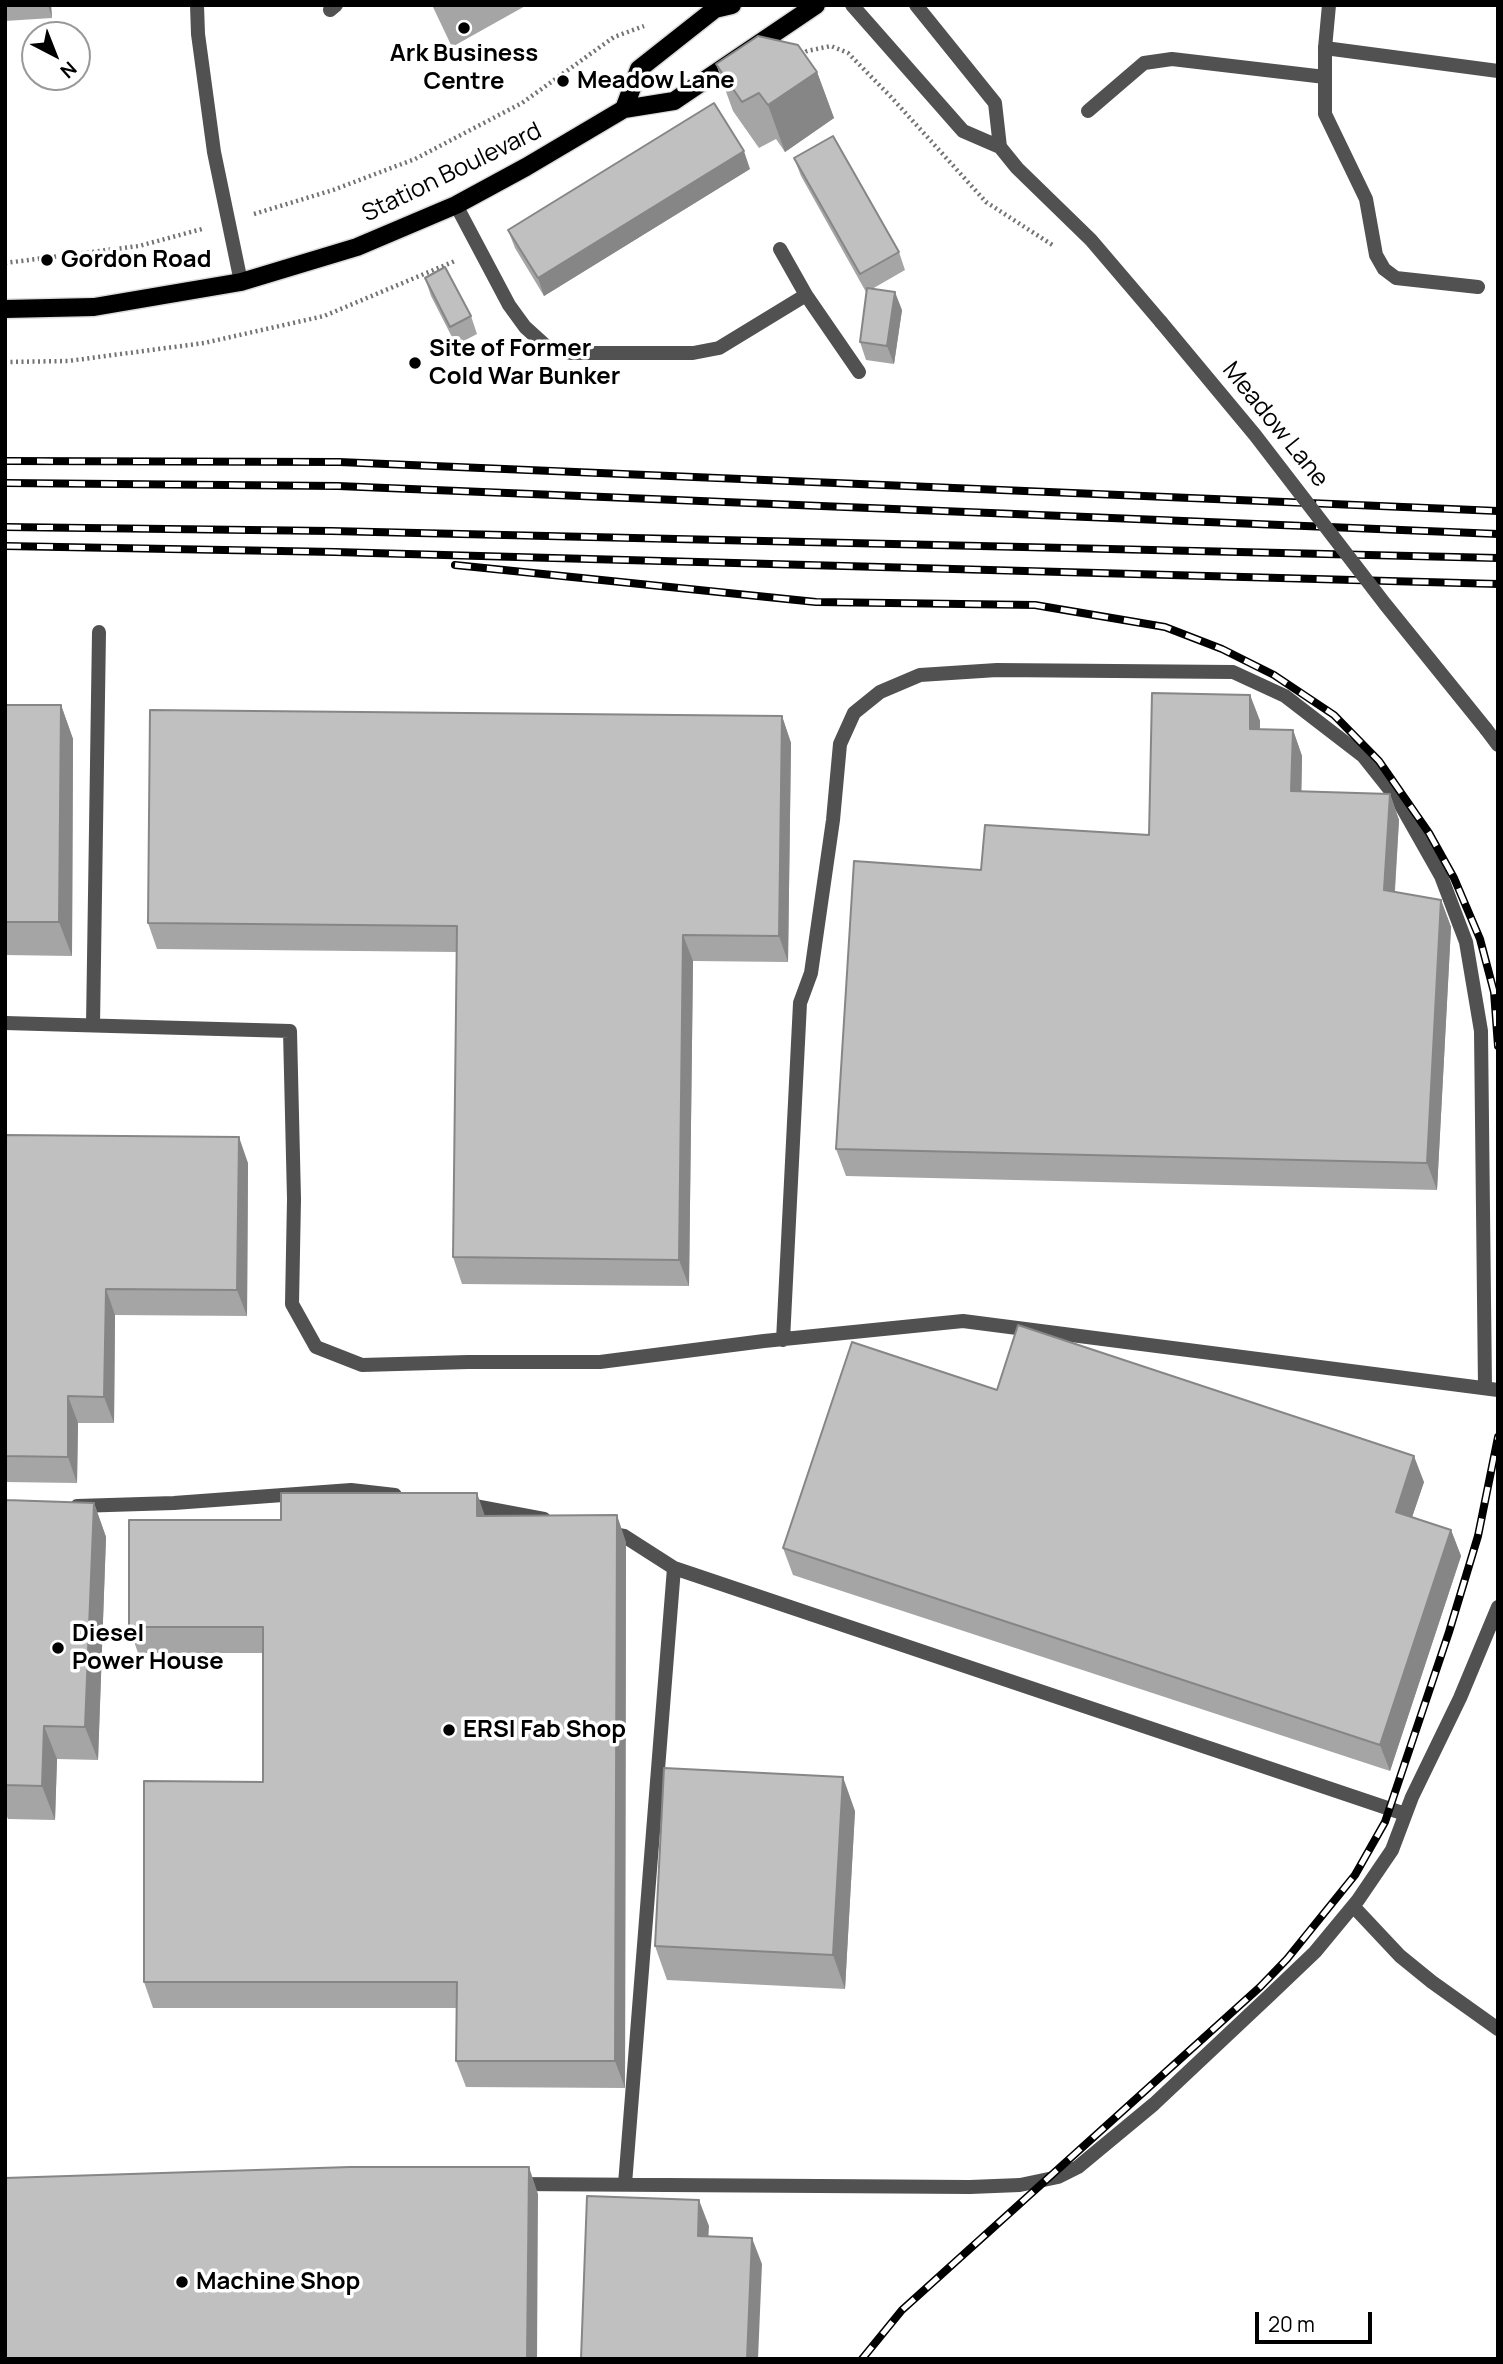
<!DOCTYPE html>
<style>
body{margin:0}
#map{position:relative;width:1503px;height:2364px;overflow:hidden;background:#fff;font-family:Manrope,sans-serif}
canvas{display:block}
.frame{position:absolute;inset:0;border:7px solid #000;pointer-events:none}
.north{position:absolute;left:21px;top:21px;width:70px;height:70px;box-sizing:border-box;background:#fff;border:2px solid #999;border-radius:50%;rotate:138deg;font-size:19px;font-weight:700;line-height:28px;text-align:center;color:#000}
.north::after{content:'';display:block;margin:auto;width:24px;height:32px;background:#000;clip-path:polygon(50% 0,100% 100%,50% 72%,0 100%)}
.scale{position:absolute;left:1255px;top:2312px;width:117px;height:32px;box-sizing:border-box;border:4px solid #000;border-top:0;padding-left:9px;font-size:21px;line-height:24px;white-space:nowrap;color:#000;-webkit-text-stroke:5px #fff;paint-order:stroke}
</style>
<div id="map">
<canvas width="1503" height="2364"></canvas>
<div class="frame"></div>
<div class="north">N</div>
<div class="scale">20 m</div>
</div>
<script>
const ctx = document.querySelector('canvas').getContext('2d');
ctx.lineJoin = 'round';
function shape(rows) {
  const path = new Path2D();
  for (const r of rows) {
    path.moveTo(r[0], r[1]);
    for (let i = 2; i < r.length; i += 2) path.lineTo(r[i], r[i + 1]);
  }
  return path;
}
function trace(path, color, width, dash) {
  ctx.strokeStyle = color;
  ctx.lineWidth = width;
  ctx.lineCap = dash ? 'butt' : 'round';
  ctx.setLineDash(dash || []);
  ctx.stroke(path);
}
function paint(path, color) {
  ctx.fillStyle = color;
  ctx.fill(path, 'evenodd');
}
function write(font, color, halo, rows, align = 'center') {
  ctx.font = font + ' Manrope,sans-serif';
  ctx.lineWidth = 7;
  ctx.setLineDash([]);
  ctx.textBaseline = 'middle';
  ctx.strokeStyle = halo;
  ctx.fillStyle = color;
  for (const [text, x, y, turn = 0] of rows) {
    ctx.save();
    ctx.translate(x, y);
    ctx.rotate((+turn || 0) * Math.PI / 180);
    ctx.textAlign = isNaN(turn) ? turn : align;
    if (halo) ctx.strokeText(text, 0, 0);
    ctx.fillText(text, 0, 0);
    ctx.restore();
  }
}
const primary = shape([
 [624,109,639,69,715,9,732,5],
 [5,309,94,307,241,282,357,247,456,205,526,167,624,109,674,101,816,5]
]);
trace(primary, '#dbdbdb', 21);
trace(shape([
 [801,55,807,51,831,46,848,53,892,98,986,202,1054,246],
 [254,214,333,190,415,159,522,103,614,37,644,26],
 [5,263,139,246,202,229],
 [5,362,68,361,204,343,324,316,455,261]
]), '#737373', 4.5, [2, 3.5]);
trace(shape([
 [330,10,336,5],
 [1325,48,1498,71],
 [1088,111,1144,63,1172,59,1325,77],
 [5,1023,290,1031,294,1199,292,1304,316,1347,362,1365,468,1362,600,1362,764,1341,963,1321,1498,1390],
 [93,1025,99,632],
 [783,1340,800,1003,811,973,833,820,840,744,854,713,880,692,920,675,997,670,1233,672,1285,696,1363,756,1398,800,1441,876,1466,942,1481,1031,1485,1388],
 [464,1504,544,1519],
 [77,1506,174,1503,351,1490,395,1495],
 [608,1533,624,1536,674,1568,1405,1814],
 [1353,1906,1400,1956,1432,1982,1498,2029],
 [515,2184,970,2187,1020,2185,1058,2177,1078,2167,1154,2104,1271,1994,1315,1952,1358,1900,1392,1850,1412,1797,1460,1698,1498,1607],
 [625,2184,674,1568]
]), '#515151', 14);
trace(shape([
 [197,5,198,34,214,152,241,282],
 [1329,5,1325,48,1325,114,1366,199,1376,255,1384,269,1396,278,1478,287],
 [456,205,509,305,525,327,547,347,571,353,693,353,719,348,806,295],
 [780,249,806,295,859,372]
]), '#515151', 14);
trace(shape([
 [852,5,963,131,1000,147,1017,168,1091,240,1161,322],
 [916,5,995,103,1000,147],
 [1486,729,1498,745]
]), '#515151', 14);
trace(primary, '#000', 18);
const rail = shape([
 [5,461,339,462,1498,511],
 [5,483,338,486,1498,534],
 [5,527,331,531,1498,558],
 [5,546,335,552,1498,584],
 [455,565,816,602,1035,605,1165,627,1222,649,1274,675,1334,715,1379,761,1429,833,1454,878,1480,939,1494,992,1498,1046],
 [862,2359,902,2310,1260,1987,1287,1959,1355,1875,1385,1822,1449,1632,1478,1536,1498,1437]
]);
trace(rail, '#000', 8);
trace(rail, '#fff', 5, [16]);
trace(shape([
 [1161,322,1255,435,1385,604,1486,729]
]), '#515151', 14);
paint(shape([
 [5,5,51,5,52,18,5,21],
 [432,5,527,5,452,47],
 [716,64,817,72,834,118,785,152,776,139,759,148,733,111],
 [794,158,899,252,905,270,872,289,902,310,894,364,866,360,860,342,866,292,801,176],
 [750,169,544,296,515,248,508,230],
 [425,278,471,316,477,334,456,345,431,296],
 [1250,695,1260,721,1260,729,1293,730,1302,756,1301,792,1390,794,1399,820,1395,892,1441,900,1451,927,1437,1190,846,1176,836,1149,981,870,1149,835],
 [5,705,61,705,73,739,72,956,5,955],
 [782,716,791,743,788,962,693,961,689,1286,462,1284,453,1257,457,952,157,949,148,923],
 [5,1135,248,1163,247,1316,115,1315,114,1423,78,1423,77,1483,5,1482],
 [997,1390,1424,1482,1412,1517,1451,1530,1461,1556,1390,1771,793,1575,783,1548],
 [94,1503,106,1537,98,1760,57,1759,55,1820,8,1819,5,1812,5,1528],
 [485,1516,626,1542,625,2088,466,2087,456,2061,457,2008,153,2008,144,1982,263,1782,263,1653,138,1653,129,1627,281,1520],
 [855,1811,845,1989,667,1980,655,1946]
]), '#a5a5a5');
paint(shape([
 [48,5,51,5,52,18],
 [817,72,834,118,785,152,768,105],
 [744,151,750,169,544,296,538,278],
 [895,292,902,310,894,364,887,346],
 [1250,695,1260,721,1259,755,1250,729],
 [61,705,73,739,72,956,59,922],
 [782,716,791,743,788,962,779,936],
 [1293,730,1302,756,1301,818,1291,791],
 [1390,794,1399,820,1393,916,1384,890],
 [1441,900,1451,927,1437,1190,1427,1163],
 [683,935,693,961,689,1286,679,1260],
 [239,1137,248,1163,247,1316,237,1290],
 [106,1289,115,1315,114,1423,104,1397],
 [68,1396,78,1423,77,1483,68,1457],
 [1414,1456,1424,1482,1405,1538,1396,1512],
 [477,1493,486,1519,477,1516],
 [94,1503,106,1537,98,1760,85,1727],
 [617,1515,626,1542,625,2088,615,2061],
 [1451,1530,1461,1556,1390,1771,1380,1745],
 [44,1726,57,1759,55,1820,42,1786],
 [843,1777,855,1811,845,1989,833,1955],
 [529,2167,538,2194,537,2359,527,2359],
 [699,2200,709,2226,707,2263,698,2236],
 [752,2238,762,2264,758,2359,747,2359]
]), '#868686');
const building = shape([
 [758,36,798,45,817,72,768,105,759,93,742,102,716,64,758,36],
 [714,103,744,151,538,278,508,230,714,103],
 [833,136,899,252,860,274,794,158,833,136],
 [445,267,471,316,450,327,425,278,445,267],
 [867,288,895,292,887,346,860,342,867,288],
 [1152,693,1250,695,1250,729,1293,730,1291,791,1390,794,1384,890,1441,900,1427,1163,836,1149,854,861,981,870,985,825,1149,835,1152,693],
 [5,705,61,705,59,922,5,922,5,705],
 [150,710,782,716,779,936,683,935,679,1260,453,1257,457,926,148,923,150,710],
 [5,1135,239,1137,237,1290,106,1289,104,1397,68,1396,68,1457,5,1456,5,1135],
 [1018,1325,1414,1456,1396,1512,1451,1530,1380,1745,783,1548,852,1342,997,1390,1018,1325],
 [281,1493,477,1493,477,1516,617,1515,615,2061,456,2061,457,1982,144,1982,144,1781,263,1782,263,1627,129,1627,129,1520,281,1520,281,1493],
 [6,1500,94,1503,85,1727,44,1726,42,1786,5,1785,5,1528,6,1500],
 [664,1768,843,1777,833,1955,655,1946,664,1768],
 [350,2167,529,2167,527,2359,5,2359,5,2178,350,2167],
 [587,2196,699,2200,698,2236,752,2238,747,2359,581,2359,587,2196]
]);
paint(building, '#c0c0c0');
trace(building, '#868686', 2);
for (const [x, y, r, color] of [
 [464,28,7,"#000"],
 [563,81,7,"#000"],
 [47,260,7,"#000"],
 [415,363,7,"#000"],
 [58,1648,7,"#000"],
 [449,1730,7,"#000"],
 [182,2282,7,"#000"]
]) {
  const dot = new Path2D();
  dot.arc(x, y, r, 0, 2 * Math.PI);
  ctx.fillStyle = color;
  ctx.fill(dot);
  trace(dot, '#fff', 2.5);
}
write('bold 24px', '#000', '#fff', [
 ["Ark Business",464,54,"center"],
 ["Centre",464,82,"center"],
 ["Meadow Lane",577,81],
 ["Gordon Road",61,260],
 ["Site of Former",429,349],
 ["Cold War Bunker",429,377],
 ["Diesel",72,1634],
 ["Power House",72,1662],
 ["ERSI Fab Shop",463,1730],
 ["Machine Shop",196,2282]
], 'left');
write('24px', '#000', '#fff', [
 ["Station Boulevard",452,173,-26],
 ["Meadow Lane",1275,425,51]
]);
</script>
